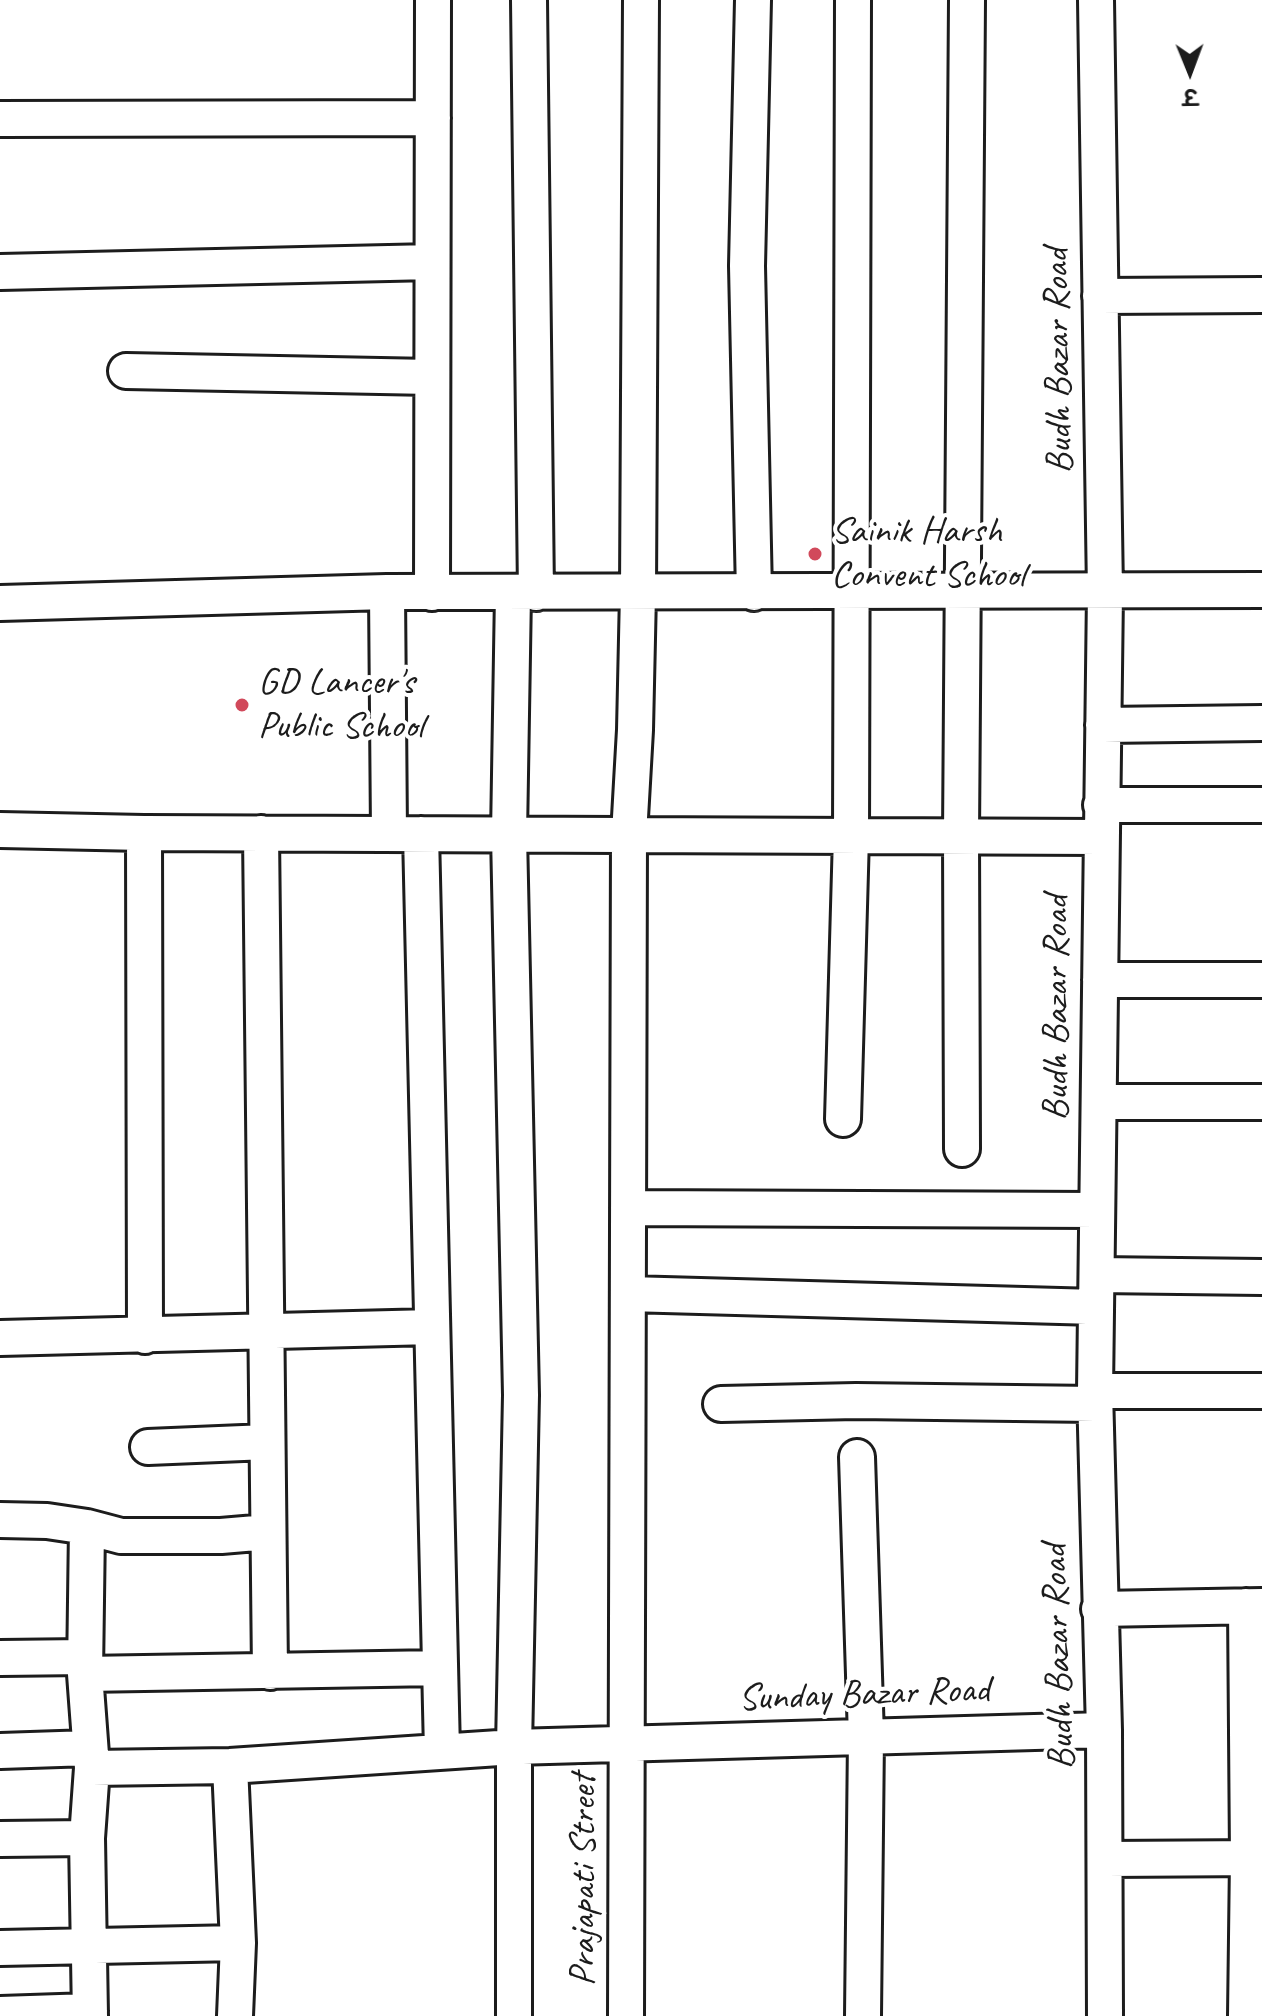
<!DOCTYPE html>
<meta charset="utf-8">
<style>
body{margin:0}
#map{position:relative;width:1262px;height:2016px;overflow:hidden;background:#fff;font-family:Caveat,"Playpen Sans Deva",sans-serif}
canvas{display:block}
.north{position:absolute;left:1150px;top:32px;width:80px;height:80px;-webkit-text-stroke:6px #fff;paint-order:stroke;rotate:179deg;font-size:22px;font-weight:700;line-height:32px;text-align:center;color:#1c1c1c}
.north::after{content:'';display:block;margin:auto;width:28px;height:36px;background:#1c1c1c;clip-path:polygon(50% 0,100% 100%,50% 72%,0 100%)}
</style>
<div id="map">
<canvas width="1262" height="2016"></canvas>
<div class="north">उ</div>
</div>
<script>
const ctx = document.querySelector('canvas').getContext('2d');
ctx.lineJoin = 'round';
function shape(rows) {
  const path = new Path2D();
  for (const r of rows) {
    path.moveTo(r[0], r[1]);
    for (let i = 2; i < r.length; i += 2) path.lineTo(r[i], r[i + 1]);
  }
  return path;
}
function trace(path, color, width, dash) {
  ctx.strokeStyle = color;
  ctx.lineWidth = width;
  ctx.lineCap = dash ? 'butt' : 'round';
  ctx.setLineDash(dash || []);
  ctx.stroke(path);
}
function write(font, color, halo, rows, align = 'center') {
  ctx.font = font + ' Caveat,sans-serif';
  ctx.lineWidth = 8;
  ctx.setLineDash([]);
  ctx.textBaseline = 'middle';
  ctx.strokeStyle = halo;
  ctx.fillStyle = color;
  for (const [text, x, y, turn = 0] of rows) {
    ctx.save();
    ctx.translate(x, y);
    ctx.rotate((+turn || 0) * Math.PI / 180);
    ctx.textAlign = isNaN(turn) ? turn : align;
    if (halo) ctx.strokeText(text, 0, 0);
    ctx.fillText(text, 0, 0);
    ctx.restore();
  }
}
const street = shape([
 [529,0,536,593],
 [753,0,747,266,754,593],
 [1096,0,1105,592,1095,1391,1104,1730,1105,2016],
 [0,119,433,118],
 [0,272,432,262],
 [1100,296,1262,295],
 [126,371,431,377],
 [387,592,389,834],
 [432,593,433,0],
 [513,593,509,835,521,1395,514,1747,514,2016],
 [0,603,387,592,1262,590],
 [1103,725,1262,723],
 [1101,805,1262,805],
 [0,830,144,833,1101,837],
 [144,833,145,1336],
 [261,833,270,1672],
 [421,834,442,1751],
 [1100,980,1262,980],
 [1099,1102,1262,1102],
 [843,1119,851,836,853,0],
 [962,1149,961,836,967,0],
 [628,1208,1097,1210],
 [1097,1275,1262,1277],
 [628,1294,1096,1307],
 [0,1338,432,1327],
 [1095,1391,1262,1391],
 [721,1404,856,1401,1095,1404],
 [148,1447,267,1442],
 [857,1457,866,1737,863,2016],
 [0,1520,47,1521,87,1527,121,1536,221,1536,268,1532],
 [87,1527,85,1674,92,1768,87,1838,90,2016],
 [1246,1606,1248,1858,1246,2016],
 [1099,1609,1262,1606],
 [0,1658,85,1657],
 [85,1674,439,1668],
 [0,1751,90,1748],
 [230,1766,238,1943,235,2016],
 [92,1768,230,1766,514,1747,1104,1730],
 [0,1839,87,1838],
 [1106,1859,1262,1858],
 [0,1948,238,1943],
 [0,2014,90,2011],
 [626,2016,629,835,635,730,638,593,641,0]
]);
trace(street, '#1c1c1c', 40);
trace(street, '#fff', 34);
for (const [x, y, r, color] of [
 [815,554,8,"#d1495b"],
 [242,705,8,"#d1495b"]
]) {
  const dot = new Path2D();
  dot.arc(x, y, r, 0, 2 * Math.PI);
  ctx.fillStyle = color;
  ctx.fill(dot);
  trace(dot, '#fff', 3);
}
write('38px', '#1c1c1c', '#fff', [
 ["Budh Bazar Road",1059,361,-91],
 ["Budh Bazar Road",1057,1008,-90],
 ["Budh Bazar Road",1059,1657,-92],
 ["Sunday Bazar Road",864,1695,-2],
 ["Prajapati Street",584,1880,-90]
]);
write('38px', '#1c1c1c', '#fff', [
 ["Sainik Harsh",831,532],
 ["Convent School",831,576],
 ["GD Lancer's",258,683],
 ["Public School",258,727]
], 'left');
</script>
